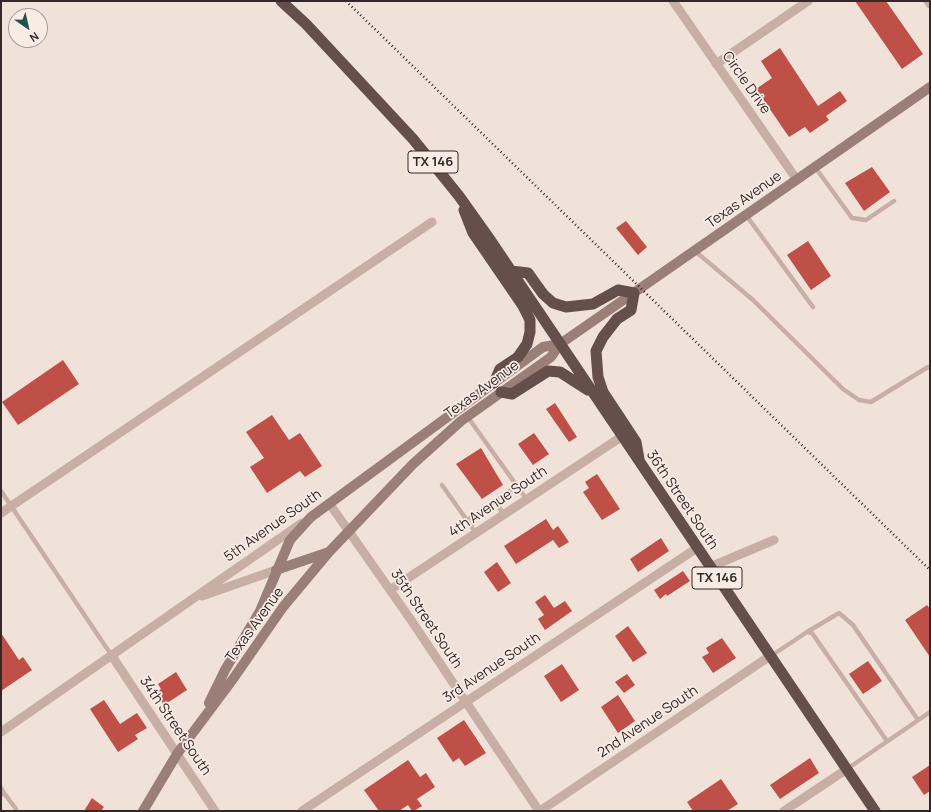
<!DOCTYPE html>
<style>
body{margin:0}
#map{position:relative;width:931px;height:812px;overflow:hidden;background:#f0e1d9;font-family:Manrope,sans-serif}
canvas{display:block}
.frame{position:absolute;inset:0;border:2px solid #332827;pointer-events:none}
.north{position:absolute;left:8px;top:8px;width:40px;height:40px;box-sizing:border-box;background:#f8ece5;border:1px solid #a99e99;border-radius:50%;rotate:146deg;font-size:11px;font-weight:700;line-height:16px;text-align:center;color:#332827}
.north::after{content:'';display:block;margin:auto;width:14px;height:18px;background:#1f524d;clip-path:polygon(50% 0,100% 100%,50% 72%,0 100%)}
</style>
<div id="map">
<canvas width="931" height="812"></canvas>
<div class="frame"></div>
<div class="north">N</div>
</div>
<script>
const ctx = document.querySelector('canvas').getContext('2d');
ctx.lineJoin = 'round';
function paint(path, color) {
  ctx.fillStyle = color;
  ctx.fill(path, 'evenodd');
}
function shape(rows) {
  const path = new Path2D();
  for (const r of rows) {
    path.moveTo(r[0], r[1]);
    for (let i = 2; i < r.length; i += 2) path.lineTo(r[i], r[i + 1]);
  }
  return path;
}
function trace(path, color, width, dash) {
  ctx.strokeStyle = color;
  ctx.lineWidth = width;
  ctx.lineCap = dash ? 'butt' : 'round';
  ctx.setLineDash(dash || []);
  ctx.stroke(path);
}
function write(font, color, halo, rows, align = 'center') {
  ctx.font = font + ' Manrope,sans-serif';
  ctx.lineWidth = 3.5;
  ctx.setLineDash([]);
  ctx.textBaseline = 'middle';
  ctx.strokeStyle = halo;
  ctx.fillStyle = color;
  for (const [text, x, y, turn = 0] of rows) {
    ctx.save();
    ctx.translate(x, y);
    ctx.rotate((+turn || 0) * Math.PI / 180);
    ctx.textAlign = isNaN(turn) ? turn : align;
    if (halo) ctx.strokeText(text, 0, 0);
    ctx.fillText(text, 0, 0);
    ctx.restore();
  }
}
paint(shape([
 [855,1,886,1,923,54,902,69],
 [780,48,818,106,840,91,847,101,826,116,829,120,810,133,805,127,789,137,756,89,772,78,761,61],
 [872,167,890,192,864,211,845,183],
 [626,221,647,247,638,255,616,228],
 [808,241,831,276,811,290,787,255],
 [63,360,79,384,18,425,2,402],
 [555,403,577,437,569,442,546,409],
 [272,415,289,440,300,433,322,466,305,477,300,471,267,493,250,467,264,458,246,432],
 [534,433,549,454,533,465,518,444],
 [481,448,503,485,482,499,456,464],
 [597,474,620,509,602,520,583,492,589,488,585,482],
 [546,519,553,530,558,526,569,542,559,548,553,540,516,564,504,546],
 [661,538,669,551,638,572,630,559],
 [497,562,511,583,498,592,484,572],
 [683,571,690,581,667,596,666,594,660,599,654,590],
 [545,595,554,608,565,601,572,611,545,630,538,619,544,615,535,602],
 [927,605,930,609,930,657,905,620],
 [628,626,647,653,633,662,615,636],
 [1,633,19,660,23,657,32,670,1,691],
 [722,638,736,658,713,673,702,657,709,653,706,648],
 [868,661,882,681,863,694,849,674],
 [562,664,579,690,561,702,544,676],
 [176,672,187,690,164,705,156,693,161,689,158,684],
 [627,674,635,685,624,693,615,682],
 [618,695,635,721,618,733,601,707],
 [104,700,120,724,137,713,147,728,135,735,138,739,118,752,90,709],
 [464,720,486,753,465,766,459,758,453,762,437,738],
 [810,758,819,773,780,799,770,785],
 [408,760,420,777,426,773,435,787,417,799,422,806,414,811,412,811,408,805,399,811,379,811,364,790],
 [930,765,930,791,924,795,912,777],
 [721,779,738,804,727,811,693,811,687,802],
 [92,798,104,807,101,811,84,811]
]), '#bf5048');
trace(shape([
 [815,167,852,218,866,220,894,201],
 [746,215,813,307],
 [695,251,753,300,843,389,859,400,871,402,928,367],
 [467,416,527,500],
 [442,485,476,533],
 [1,491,112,656],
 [495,501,504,515],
 [467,520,517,486],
 [807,632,839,613,853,625,918,720],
 [771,656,807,632,812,633,887,741],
 [847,769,930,712],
 [1,788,4,793,1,795],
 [4,793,16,809]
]), '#c7afa6', 4.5);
trace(shape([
 [673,1,797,180],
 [928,1,930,4],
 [716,64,808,1],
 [329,503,411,620,539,811],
 [1,513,432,222],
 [710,567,774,540],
 [390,590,621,437],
 [202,596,276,570],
 [112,656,215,811],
 [1,732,302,523],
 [302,811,697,548],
 [540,811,770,656],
 [784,811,847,769]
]), '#c7afa6', 9);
trace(shape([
 [276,570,329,552],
 [209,703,225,670,260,611,290,540,311,517,543,347,560,344],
 [143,811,177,754,233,679,283,607,329,552,413,464,461,421,551,357,560,344,930,87]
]), '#9a7e78', 10);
trace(shape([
 [281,1,306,24,413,139,459,196,491,241,875,811],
 [464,210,473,233,523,306,530,320,530,332,527,344,518,357,500,369,494,383],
 [511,271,528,273,543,294,553,303,566,307,593,304,618,290,634,293,631,310,617,319,603,337,596,351,598,377,603,392,636,442,639,459],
 [501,392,512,394,548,371,560,372,588,390]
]), '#644f4b', 11);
trace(shape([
 [346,1,930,570]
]), '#332827', 2.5, [1, 3]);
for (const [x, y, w] of [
 [433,162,50],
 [717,578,50]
]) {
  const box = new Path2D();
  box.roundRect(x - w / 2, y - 11, w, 22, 3);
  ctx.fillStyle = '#f8ece5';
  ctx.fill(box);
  trace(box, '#332827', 1);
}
write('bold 13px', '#332827', null, [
 ["TX 146",433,162],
 ["TX 146",717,578]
]);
write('14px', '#332827', '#f8ece5', [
 ["Circle Drive",746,83,55],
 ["Texas Avenue",744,200,-35],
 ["Texas Avenue",482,390,-36],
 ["36th Street South",682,500,56],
 ["4th Avenue South",498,502,-34],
 ["5th Avenue South",273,526,-35],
 ["35th Street South",426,619,56],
 ["Texas Avenue",255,625,-54],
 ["3rd Avenue South",492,668,-34],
 ["2nd Avenue South",648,722,-34],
 ["34th Street South",175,726,56]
]);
</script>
